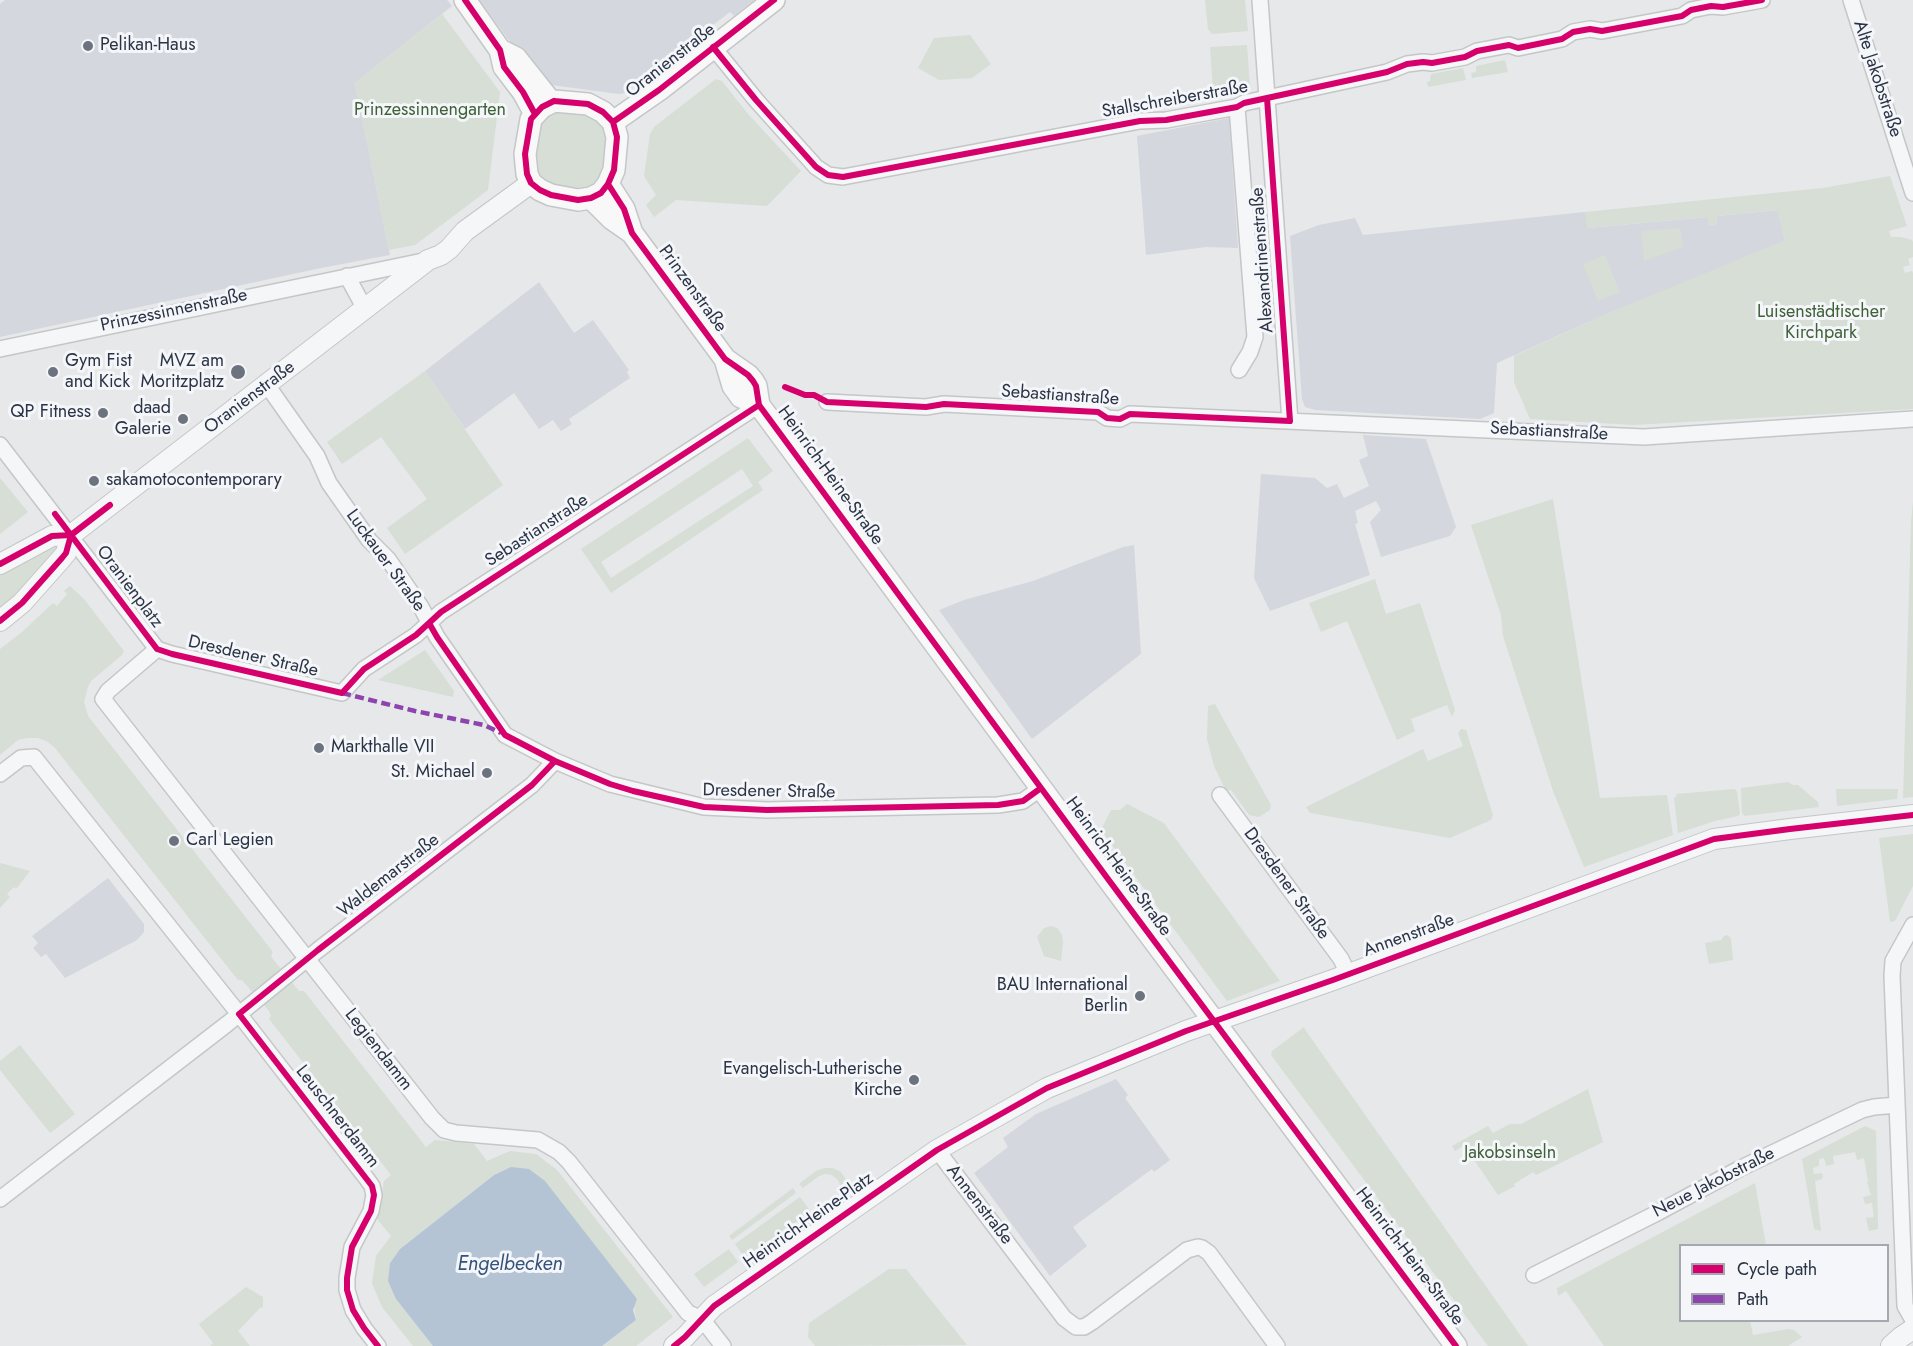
<!DOCTYPE html>
<meta charset="utf-8">
<style>
body{margin:0}
#map{position:relative;width:1913px;height:1346px;overflow:hidden;background:#e6e8ea;font-family:Jost,sans-serif}
canvas{display:block}
.legend{position:absolute;left:1679px;top:1244px;width:210px;height:78px;box-sizing:border-box;background:#f4f6f9;border:2px solid #a4a8b1;margin:0;padding:8px 10px;list-style:none;font-size:18px;color:#2b3445}
.legend li{display:flex;align-items:center;gap:12px;height:30px}
.legend b{width:30px;border:2px solid #a4a8b1}
</style>
<div id="map">
<canvas width="1913" height="1346"></canvas>
<ul class="legend">
<li><b style="height:8px;background:#d6006c"></b>Cycle path</li>
<li><b style="height:8px;background:#8e44ad"></b>Path</li>
</ul>
</div>
<script>
const ctx = document.querySelector('canvas').getContext('2d');
ctx.lineJoin = 'round';
function paint(path, color) {
  ctx.fillStyle = color;
  ctx.fill(path, 'evenodd');
}
function shape(rows) {
  const path = new Path2D();
  for (const r of rows) {
    path.moveTo(r[0], r[1]);
    for (let i = 2; i < r.length; i += 2) path.lineTo(r[i], r[i + 1]);
  }
  return path;
}
function trace(path, color, width, dash) {
  ctx.strokeStyle = color;
  ctx.lineWidth = width;
  ctx.lineCap = dash ? 'butt' : 'round';
  ctx.setLineDash(dash || []);
  ctx.stroke(path);
}
function write(font, color, halo, rows, align = 'center') {
  ctx.font = font + ' Jost,sans-serif';
  ctx.lineWidth = 6;
  ctx.setLineDash([]);
  ctx.textBaseline = 'middle';
  ctx.strokeStyle = halo;
  ctx.fillStyle = color;
  for (const [text, x, y, turn = 0] of rows) {
    ctx.save();
    ctx.translate(x, y);
    ctx.rotate((+turn || 0) * Math.PI / 180);
    ctx.textAlign = isNaN(turn) ? turn : align;
    if (halo) ctx.strokeText(text, 0, 0);
    ctx.fillText(text, 0, 0);
    ctx.restore();
  }
}
paint(shape([
 [5,0,447,0,452,6,355,83,390,255,321,268,0,337,0,4],
 [479,0,754,0,734,16,730,12,683,48,686,52,638,89,635,85,625,93,619,94,551,85,537,78],
 [1229,118,1238,248,1206,247,1146,255,1137,136],
 [1778,210,1785,241,1600,317,1497,363,1494,413,1480,419,1315,410,1305,407,1302,399,1290,236,1319,225,1355,218,1363,235,1585,212,1588,228,1708,217,1709,225,1717,224,1716,216],
 [539,282,574,333,593,320,629,370,627,372,630,378,569,419,572,424,561,431,553,420,539,429,514,393,465,429,425,371],
 [1363,435,1426,439,1456,527,1450,536,1381,557,1370,522,1381,510,1376,501,1355,511,1358,523,1355,524,1370,575,1270,611,1254,578,1261,474,1315,478,1327,488,1337,484,1344,498,1369,486,1359,460,1368,456],
 [1134,545,1141,654,1032,739,939,610,964,600,1033,581,1123,547],
 [108,878,144,924,144,932,137,940,65,978,46,954,41,957,33,948,38,943,32,936],
 [1116,1079,1128,1095,1125,1098,1170,1160,1154,1172,1152,1169,1073,1227,1087,1246,1050,1276,974,1173,1008,1147,1003,1138,1036,1114]
]), '#d4d7dd');
paint(shape([
 [1205,0,1245,0,1248,31,1212,34,1208,29],
 [442,14,500,92,488,190,415,245,389,250,355,83],
 [970,35,991,64,972,78,939,80,918,68,934,38],
 [1247,45,1250,87,1213,91,1210,47],
 [1505,60,1508,72,1472,78,1471,73,1476,72,1476,66],
 [1463,68,1466,80,1428,87,1427,82,1430,81,1431,74],
 [716,79,722,81,748,114,801,171,767,206,676,200,654,217,646,205,656,195,644,176,650,134,654,127],
 [558,108,600,117,611,142,608,168,591,190,556,190,533,173,536,125],
 [1890,176,1907,226,1889,231,1891,237,1901,237,1912,240,1913,242,1913,257,1908,259,1910,265,1903,267,1905,273,1912,271,1913,273,1913,409,1634,425,1530,419,1514,382,1514,356,1600,317,1785,240,1777,210,1716,216,1717,224,1708,225,1707,217,1587,228,1585,212,1823,188],
 [1680,228,1683,247,1644,261,1641,231],
 [1605,255,1620,292,1598,301,1583,264],
 [425,371,503,485,405,554,387,528,427,499,381,437,342,464,327,442],
 [748,438,773,471,758,482,763,490,611,593,581,549],
 [742,469,753,486,611,578,601,562],
 [0,478,28,512,0,534],
 [1553,499,1600,798,1667,795,1673,835,1584,867,1553,791,1503,636,1501,615,1471,525],
 [1913,502,1913,797,1903,798,1911,522],
 [51,542,61,553,5,612,0,606,0,568],
 [1375,579,1386,614,1420,603,1455,710,1452,717,1447,705,1411,719,1415,731,1397,740,1347,621,1321,632,1309,603],
 [70,586,84,599,124,651,122,655,91,681,88,687,84,702,88,716,273,952,271,955,272,958,299,991,304,991,426,1147,435,1140,474,1144,487,1161,510,1151,536,1154,557,1170,673,1317,636,1346,602,1346,636,1320,634,1306,511,1167,494,1175,400,1249,390,1263,396,1299,433,1346,413,1346,382,1307,372,1283,376,1256,391,1236,377,1219,384,1181,391,1175,269,1019,271,1016,269,1011,242,980,238,980,211,946,55,748,48,742,38,738,27,738,18,740,0,755,0,649,22,632,53,603,57,606,67,594,64,591],
 [425,650,454,691,453,697,378,680],
 [1215,704,1271,805,1270,810,1259,817,1249,815,1231,790,1226,791,1214,766,1207,739,1208,706],
 [1461,729,1466,730,1493,815,1491,820,1450,838,1310,813,1306,807,1423,749,1428,761,1463,746,1458,733],
 [1788,782,1793,785,1798,785,1818,802,1819,807,1745,816,1742,813,1741,788],
 [1735,789,1737,792,1740,814,1738,816,1715,821,1678,833,1674,797,1677,797,1676,794],
 [1836,789,1898,789,1897,799,1837,806],
 [1127,804,1164,823,1280,981,1227,1001,1101,830,1111,810,1120,810],
 [1913,834,1913,886,1895,921,1890,922,1879,838],
 [0,863,30,871,16,889,14,887,7,894,10,897,0,908],
 [1051,926,1057,928,1062,935,1063,943,1061,961,1044,956,1037,937,1044,928],
 [1728,935,1731,939,1733,960,1709,964,1705,943,1721,940,1724,936],
 [1304,1027,1306,1031,1528,1346,1488,1346,1271,1055,1272,1051],
 [20,1045,75,1114,50,1133,0,1070,0,1061],
 [1588,1089,1603,1142,1536,1175,1533,1172,1514,1184,1515,1186,1498,1195,1464,1145,1455,1151,1452,1146,1488,1126,1493,1133,1510,1124,1521,1124],
 [1865,1126,1876,1131,1878,1229,1869,1231,1866,1218,1874,1217,1872,1203,1865,1204,1863,1197,1871,1195,1867,1182,1868,1181,1864,1158,1857,1160,1855,1152,1833,1156,1834,1164,1826,1166,1824,1158,1819,1159,1819,1166,1813,1168,1814,1174,1822,1173,1823,1176,1822,1179,1815,1181,1821,1231,1814,1229,1802,1159],
 [824,1168,833,1168,841,1172,848,1183,849,1189,848,1195,842,1203,824,1216,820,1212,838,1199,840,1194,841,1187,838,1180,832,1175,825,1174,819,1176,803,1188,799,1184,816,1171],
 [1755,1183,1766,1245,1680,1246,1680,1320,1750,1321,1753,1335,1789,1329,1794,1330,1802,1337,1788,1346,1604,1346,1566,1291,1558,1296,1557,1288],
 [793,1188,796,1193,732,1240,729,1236],
 [800,1197,811,1212,745,1258,735,1244],
 [813,1216,817,1221,751,1266,748,1261],
 [729,1249,738,1262,704,1287,694,1274],
 [889,1269,906,1269,967,1345,815,1346,808,1337,809,1323],
 [246,1287,263,1297,263,1307,260,1308,238,1331,250,1346,210,1346,213,1343,199,1324]
]), '#d6ded6');
paint(shape([
 [511,1167,529,1169,545,1181,637,1299,633,1310,636,1320,602,1346,433,1346,396,1299,388,1281,390,1263,400,1249,494,1175]
]), '#b4c4d5');
const minor = shape([
 [1260,0,1290,421],
 [1851,0,1913,193],
 [713,47,756,100,816,167,828,175,843,177,1140,121,1166,120,1237,107,1244,103,1387,72,1407,64,1423,62,1432,63,1465,57,1477,51,1509,45,1518,48,1562,39,1573,32,1590,29,1602,31,1682,16,1691,10,1711,6,1723,7,1762,0],
 [1237,107,1255,337,1250,352,1239,370],
 [347,276,365,309],
 [0,349,428,260],
 [267,385,317,456,329,483,369,540,388,559,421,607,437,637,505,735,555,761,610,784,704,807,767,810,998,805,1023,801,1041,788],
 [827,402,926,407,944,404,1098,412,1107,418,1120,419,1130,414,1644,437,1913,419],
 [0,445,157,649],
 [157,649,108,691,103,699,432,1118,444,1130,456,1133,538,1140,559,1152,569,1162,688,1313,702,1319,723,1346],
 [157,649,172,654,342,693,364,669,416,635,441,612,759,405],
 [0,774,21,758,34,757,239,1014,367,1179,372,1186,374,1195,371,1211,352,1247,347,1278,347,1290,353,1310,364,1328,378,1346],
 [1220,795,1341,959,1348,974],
 [1913,925,1893,961,1892,976,1905,1306,1913,1320],
 [937,1150,1064,1318,1076,1327,1084,1327,1092,1322,1187,1250,1198,1247,1202,1248,1209,1253,1277,1346],
 [0,1199,227,1024,318,950,532,785,555,761],
 [1534,1275,1657,1213,1739,1169,1862,1110,1874,1107,1897,1105]
]);
const tertiary = shape([
 [0,564,52,536,71,535,428,260,441,255,449,249,465,231,531,183],
 [0,621,22,603,62,558,66,553,71,535],
 [674,1346,685,1337,714,1306,937,1150,1047,1088,1186,1031,1333,980,1714,839,1790,829,1913,815],
 [1891,1346,1901,1337,1913,1329]
]);
const secondary = shape([
 [465,0,500,50,504,67,523,92,535,114],
 [500,50,516,58,551,102],
 [554,101,588,104,603,112,613,122,617,137,614,170,608,184,601,193,591,198,578,200,551,195,540,190,531,183,527,174,525,154,531,119,542,107,554,101],
 [613,122,659,90,774,0],
 [608,184,624,209,632,233,725,359,748,375,753,381,756,386,759,405,1108,879,1456,1346],
 [591,198,612,219,632,233],
 [725,359,733,386,741,397,759,405]
]);
trace(minor, '#c4c6c8', 18);
trace(tertiary, '#c4c6c8', 22);
trace(secondary, '#c4c6c8', 24);
trace(minor, '#f5f6f7', 15);
trace(tertiary, '#f5f6f7', 20);
trace(secondary, '#f8f8f8', 21);
trace(shape([
 [342,693,415,711,484,725,501,733]
]), '#8e44ad', 4.5, [9, 4.5]);
trace(shape([
 [465,0,500,50,504,67,523,92,535,114],
 [713,47,756,100,816,167,828,175,843,177,1140,121,1166,120,1237,107,1244,103,1387,72,1407,64,1423,62,1432,63,1465,57,1477,51,1509,45,1518,48,1562,39,1573,32,1590,29,1602,31,1682,16,1691,10,1711,6,1723,7,1762,0],
 [554,101,588,104,603,112,613,122,617,137,614,170,608,184,601,193,591,198,578,200,551,195,540,190,531,183,527,174,525,154,531,119,542,107,554,101],
 [613,122,659,90,774,0],
 [608,184,624,209,632,233,725,359,748,375,753,381,756,386,759,405,1108,879,1456,1346],
 [785,387,805,395,814,395,827,402,926,407,944,404,1098,412,1107,418,1120,419,1130,414,1290,421,1267,98],
 [55,514,157,649,172,654,342,693,364,669,416,635,441,612,759,405],
 [0,564,52,536,71,535,110,505],
 [0,621,22,603,62,558,66,553,71,535],
 [429,623,437,637,505,735,555,761,610,784,633,791,704,807,767,810,998,805,1023,801,1041,788],
 [378,1346,364,1328,353,1310,347,1290,347,1278,352,1247,371,1211,374,1195,372,1186,239,1014,318,950,532,785,555,761],
 [674,1346,685,1337,714,1306,937,1150,1047,1088,1186,1031,1333,980,1714,839,1790,829,1913,815]
]), '#d6006c', 6);
for (const [x, y, r, color] of [
 [88,46,6,"#6c737f"],
 [53,372,6,"#6c737f"],
 [238,372,8,"#6c737f"],
 [103,413,6,"#6c737f"],
 [183,419,6,"#6c737f"],
 [94,481,6,"#6c737f"],
 [319,748,6,"#6c737f"],
 [487,773,6,"#6c737f"],
 [174,841,6,"#6c737f"],
 [1140,996,6,"#6c737f"],
 [914,1080,6,"#6c737f"]
]) {
  const dot = new Path2D();
  dot.arc(x, y, r, 0, 2 * Math.PI);
  ctx.fillStyle = color;
  ctx.fill(dot);
  trace(dot, '#f4f6f9', 2);
}
write('18px', '#2b3445', '#f4f6f9', [
 ["Pelikan-Haus",100,46,"left"],
 ["Gym Fist",65,362,"left"],
 ["and Kick",65,383,"left"],
 ["MVZ am",224,362],
 ["Moritzplatz",224,383],
 ["daad",171,409],
 ["Galerie",171,430],
 ["QP Fitness",91,413],
 ["sakamotocontemporary",106,481,"left"],
 ["Markthalle VII",331,748,"left"],
 ["St. Michael",475,773],
 ["Carl Legien",186,841,"left"],
 ["BAU International",1128,986],
 ["Berlin",1128,1007],
 ["Evangelisch-Lutherische",902,1070],
 ["Kirche",902,1091]
], 'right');
write('18px', '#2b3445', '#f4f6f9', [
 ["Oranienstraße",671,61,-38],
 ["Alte Jakobstraße",1877,79,72],
 ["Stallschreiberstraße",1175,100,-10],
 ["Alexandrinenstraße",1263,260,-94],
 ["Prinzenstraße",692,289,54],
 ["Prinzessinnenstraße",174,311,-12],
 ["Sebastianstraße",1060,396,4],
 ["Oranienstraße",250,398,-37],
 ["Sebastianstraße",1549,432,3],
 ["Heinrich-Heine-Straße",830,476,54],
 ["Sebastianstraße",537,531,-33],
 ["Luckauer Straße",385,561,54],
 ["Oranienplatz",129,587,53],
 ["Dresdener Straße",253,657,13],
 ["Dresdener Straße",769,792,1],
 ["Heinrich-Heine-Straße",1118,867,54],
 ["Waldemarstraße",389,876,-38],
 ["Dresdener Straße",1286,884,54],
 ["Annenstraße",1409,936,-20],
 ["Legiendamm",378,1050,52],
 ["Leuschnerdamm",337,1117,52],
 ["Neue Jakobstraße",1714,1183,-27],
 ["Annenstraße",979,1205,52],
 ["Heinrich-Heine-Platz",809,1221,-35],
 ["Heinrich-Heine-Straße",1409,1257,53]
]);
write('18px', '#3f6138', '#f4f6f9', [
 ["Prinzessinnengarten",430,111],
 ["Luisenstädtischer",1821,313],
 ["Kirchpark",1821,334],
 ["Jakobsinseln",1510,1154]
]);
write('italic 20px', '#34527a', '#f4f6f9', [
 ["Engelbecken",510,1265]
]);
</script>
